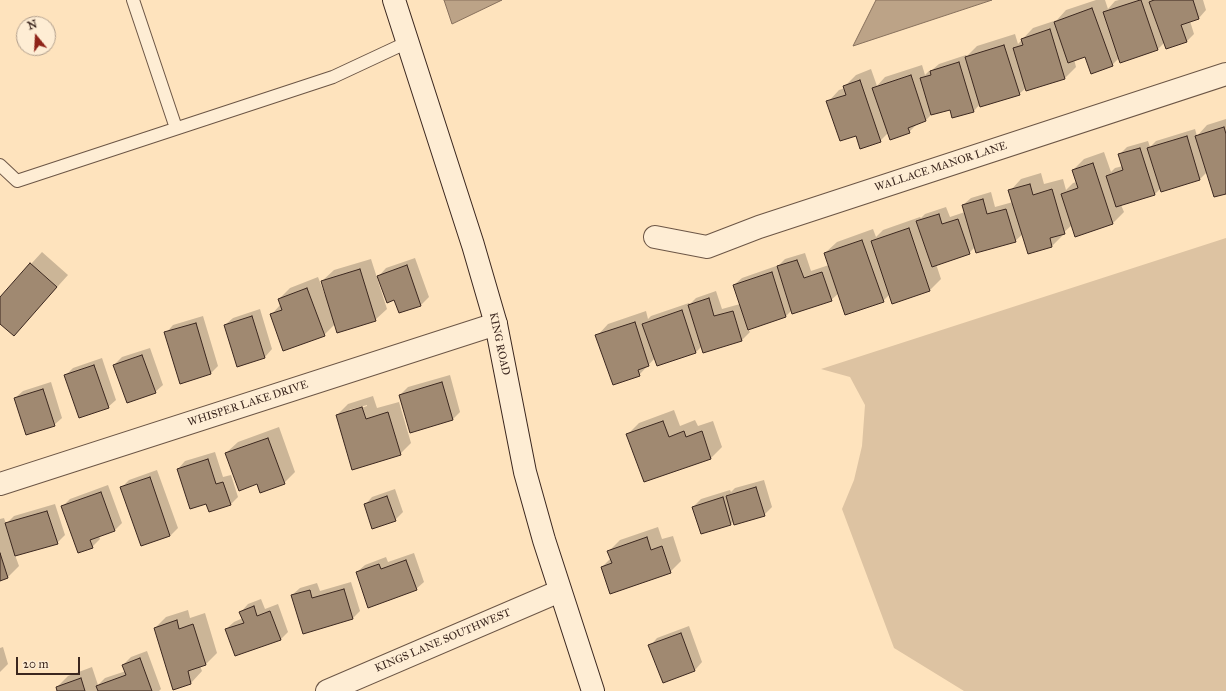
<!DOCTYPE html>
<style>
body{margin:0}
#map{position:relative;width:1226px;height:691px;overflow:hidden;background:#fee3bd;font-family:"IM FELL Great Primer",serif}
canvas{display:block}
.north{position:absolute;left:16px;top:16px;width:40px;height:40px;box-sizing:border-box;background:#feedd4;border:1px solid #b09e8c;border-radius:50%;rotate:342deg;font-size:11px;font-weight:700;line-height:16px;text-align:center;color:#3b271f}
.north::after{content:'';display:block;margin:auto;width:14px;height:18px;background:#8f2418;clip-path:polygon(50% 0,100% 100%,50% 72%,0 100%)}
.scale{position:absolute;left:16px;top:657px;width:64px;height:18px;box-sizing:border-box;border:2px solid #3b271f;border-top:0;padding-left:5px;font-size:12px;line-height:14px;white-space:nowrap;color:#3b271f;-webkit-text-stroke:3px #feedd4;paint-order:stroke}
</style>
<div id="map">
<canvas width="1226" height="691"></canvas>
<div class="north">N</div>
<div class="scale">20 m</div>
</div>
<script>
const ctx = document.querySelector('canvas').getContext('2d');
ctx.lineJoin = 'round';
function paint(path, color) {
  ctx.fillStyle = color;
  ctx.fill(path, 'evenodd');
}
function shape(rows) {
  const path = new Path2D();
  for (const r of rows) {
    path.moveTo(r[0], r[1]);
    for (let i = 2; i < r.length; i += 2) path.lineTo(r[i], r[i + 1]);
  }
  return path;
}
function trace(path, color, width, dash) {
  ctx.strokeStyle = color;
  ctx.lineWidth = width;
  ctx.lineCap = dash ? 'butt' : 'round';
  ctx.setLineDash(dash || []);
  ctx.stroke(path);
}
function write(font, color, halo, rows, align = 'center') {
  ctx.font = font + ' "IM FELL Great Primer",serif';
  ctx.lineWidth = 3.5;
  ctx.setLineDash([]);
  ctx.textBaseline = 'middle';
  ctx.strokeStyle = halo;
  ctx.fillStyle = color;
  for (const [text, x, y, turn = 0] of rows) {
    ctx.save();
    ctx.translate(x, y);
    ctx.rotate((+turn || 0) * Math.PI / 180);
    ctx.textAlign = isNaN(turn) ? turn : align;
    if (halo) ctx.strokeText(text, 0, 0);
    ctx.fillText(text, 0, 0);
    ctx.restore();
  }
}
paint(shape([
 [1226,238,1226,691,964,691,894,648,842,509,854,480,862,446,865,405,850,377,821,369]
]), '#ddc3a2');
const water = shape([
 [444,0,502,0,452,24,444,0],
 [876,0,992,0,853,46,876,0]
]);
paint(water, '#bca387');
trace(water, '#88715d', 1);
paint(shape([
 [1096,0,1105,0,1108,9,1115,1,1119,0,1203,0,1206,10,1199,18,1190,21,1194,34,1187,41,1164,43,1158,49,1119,58,1112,65,1086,55,1074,59,1076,67,1065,78,1027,90,1026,88,1019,94,980,104,974,111,951,108,932,114,926,120,918,123,909,132,888,133,880,141,857,135,828,102,839,90,845,88,845,86,856,75,871,69,877,86,885,77,922,65,925,75,929,71,932,70,939,64,966,55,967,56,977,46,1015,34,1018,44,1033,28,1057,20,1066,10],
 [1226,119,1226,193,1207,172,1200,179,1162,190,1161,188,1154,195,1121,205,1124,212,1113,223,1072,225,1063,233,1063,235,1052,246,1029,253,1023,234,1015,241,975,247,969,253,936,264,941,279,930,290,893,303,890,294,883,301,839,293,831,300,792,310,786,316,748,329,750,332,742,340,704,352,702,346,696,352,658,365,655,358,639,375,597,336,608,324,646,311,648,319,651,316,689,303,690,304,696,298,716,291,722,309,740,304,734,285,742,278,779,265,785,259,805,253,811,271,829,265,825,253,837,242,873,229,876,237,883,230,920,217,921,218,925,214,946,207,950,217,965,212,963,205,971,198,991,192,995,207,1013,202,1010,191,1021,179,1041,173,1044,184,1063,179,1066,190,1073,183,1077,182,1073,170,1084,159,1104,152,1111,172,1115,168,1123,166,1119,155,1127,147,1148,141,1150,147,1156,141,1195,129,1197,136,1207,125],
 [42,252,68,275,14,335,0,323,0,298],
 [415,258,429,297,421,305,400,312,395,299,378,277,386,268],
 [371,259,387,309,375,320,335,324,324,335,271,315,281,304,279,299,290,288,318,277,325,295,326,294,322,281,334,270],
 [260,309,272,349,265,357,238,365,225,325,233,318],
 [203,316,218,366,211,373,166,333,173,325],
 [150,348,163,385,155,392,114,365,122,357],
 [102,358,116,400,108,407,65,376,73,368],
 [450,375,460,412,453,419,411,432,400,395,408,387],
 [51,382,62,418,54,425,15,398,23,391],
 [373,396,377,408,399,402,411,443,400,454,337,415,348,404],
 [367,405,367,406,349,412,349,410],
 [674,410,680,426,695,420,698,426,713,421,722,447,711,458,644,481,628,434,639,423],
 [279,427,295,472,284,483,257,483,226,453,238,442],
 [215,452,223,477,231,475,238,497,230,505,207,503,178,469,185,461],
 [157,470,178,528,170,536,142,545,122,487,129,480],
 [764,480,772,507,764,515,734,521,731,524,702,533,693,507,701,499,730,490,731,492,735,488],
 [108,485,122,523,114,531,99,536,100,539,92,547,63,506,70,499],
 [395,489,403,512,395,520,365,505,372,497],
 [55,504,65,535,57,543,15,555,19,566,7,578,0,580,0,519,4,518,6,524,14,516],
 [658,527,662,539,673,536,681,561,670,572,602,567,611,558,609,551,620,540],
 [414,553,424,582,416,589,357,572,365,565,386,557,388,562],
 [351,582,360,611,353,618,292,595,300,588,317,583,320,591],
 [261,599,265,609,278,604,288,632,281,639,226,629,234,622,243,618,241,612,248,604],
 [188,610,190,618,205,613,217,653,206,664,200,666,202,671,191,683,174,688,155,628,166,617],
 [689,626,702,662,695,670,663,681,650,646,657,638],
 [3,647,8,664,0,672,0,648],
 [147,651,161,689,159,691,58,691,57,687,68,676,92,667,98,685,105,678,126,671,123,665,131,657]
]), '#0003');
const building = shape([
 [1140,0,1141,0,1158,50,1120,63,1103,12,1140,0],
 [1154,0,1193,0,1199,19,1181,25,1187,42,1166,49,1149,2,1154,0],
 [1092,8,1113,66,1091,74,1085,57,1068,63,1054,22,1092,8],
 [1050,29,1065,79,1026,91,1013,48,1023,45,1021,39,1050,29],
 [1004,45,1020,95,980,107,965,57,1004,45],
 [959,62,974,112,952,118,950,110,931,115,920,78,931,75,930,71,959,62],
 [911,75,926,121,908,128,910,133,890,140,872,88,911,75],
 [860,80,881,142,860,149,856,136,840,141,826,101,846,95,843,86,860,80],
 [1224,127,1226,134,1226,194,1214,197,1195,136,1224,127],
 [1187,136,1200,180,1161,192,1147,148,1187,136],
 [1140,148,1155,195,1116,207,1106,176,1123,170,1118,154,1140,148],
 [1093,163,1113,224,1075,237,1061,194,1078,188,1072,170,1093,163],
 [1030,184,1033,195,1052,189,1065,234,1050,238,1052,247,1028,254,1008,190,1030,184],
 [983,199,987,214,1006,209,1016,242,976,253,962,205,983,199],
 [939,214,942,224,958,219,970,254,932,267,916,221,939,214],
 [909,228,930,291,892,304,871,241,909,228],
 [862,240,884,302,845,315,824,253,862,240],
 [797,260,804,278,822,272,832,301,792,314,777,266,797,260],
 [30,263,57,287,14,336,0,324,0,297,30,263],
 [407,265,421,306,399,313,394,300,387,303,377,276,407,265],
 [360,269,376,321,337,333,321,281,360,269],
 [772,272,786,317,748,330,733,285,772,272],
 [307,288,325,336,283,351,270,314,282,310,278,299,307,288],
 [709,298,714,316,733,311,742,341,703,353,688,305,709,298],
 [682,310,696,353,657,366,642,324,682,310],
 [252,316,265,358,237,367,224,325,252,316],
 [635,322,649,366,638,370,640,376,613,385,595,335,635,322],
 [196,323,211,374,180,384,164,332,196,323],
 [142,355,156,393,127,403,113,365,142,355],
 [94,365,109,408,79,418,64,375,94,365],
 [442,382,453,420,410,433,399,395,442,382],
 [43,389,55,426,26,435,14,398,43,389],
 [362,407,366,419,388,412,401,455,352,470,336,415,362,407],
 [663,421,669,437,684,431,686,437,702,431,711,459,644,482,626,434,663,421],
 [268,438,285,484,260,493,257,484,239,491,225,453,268,438],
 [208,459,216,484,223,482,231,505,209,512,206,504,190,509,177,469,208,459],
 [150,477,170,536,141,546,120,487,150,477],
 [756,487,765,516,734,525,726,496,756,487],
 [101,492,115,531,90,540,93,548,78,553,61,506,101,492],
 [387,496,396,521,372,529,364,504,387,496],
 [723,497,731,525,701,534,692,507,723,497],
 [47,511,58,544,15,556,5,523,47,511],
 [647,537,651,550,662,546,671,573,610,594,601,567,612,563,607,551,647,537],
 [0,553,8,578,0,581,0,553],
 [406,560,417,590,368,608,356,572,379,564,381,569,406,560],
 [344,589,353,619,303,634,291,595,310,590,312,598,344,589],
 [254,606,257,616,270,611,281,640,235,656,225,629,244,623,239,612,254,606],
 [177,620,179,629,193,624,206,665,188,671,191,684,173,690,154,628,177,620],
 [681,633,695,671,663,683,648,645,681,633],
 [140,658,152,691,98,691,96,686,126,675,122,665,140,658],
 [81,678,85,691,57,691,56,687,81,678]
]);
paint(building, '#a08971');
trace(building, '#3b271f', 1);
const lane = shape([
 [133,0,176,128],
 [0,165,17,181,333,77,408,42]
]);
const street = shape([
 [655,237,707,247,759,227,1226,74],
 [0,484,496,324],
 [327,691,560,591]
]);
const secondary = shape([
 [394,0,473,245,496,324,525,472,544,540,593,691]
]);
trace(lane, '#6c5646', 14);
trace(street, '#6c5646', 24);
trace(secondary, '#3b271f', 24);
trace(lane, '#feedd4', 12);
trace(street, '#feedd4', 22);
trace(secondary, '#feedd4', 22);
write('11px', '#3b271f', '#feedd4', [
 ["WALLACE MANOR LANE",941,167,-18],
 ["KING ROAD",499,344,78],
 ["WHISPER LAKE DRIVE",248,404,-18],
 ["KINGS LANE SOUTHWEST",443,641,-23]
]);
</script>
